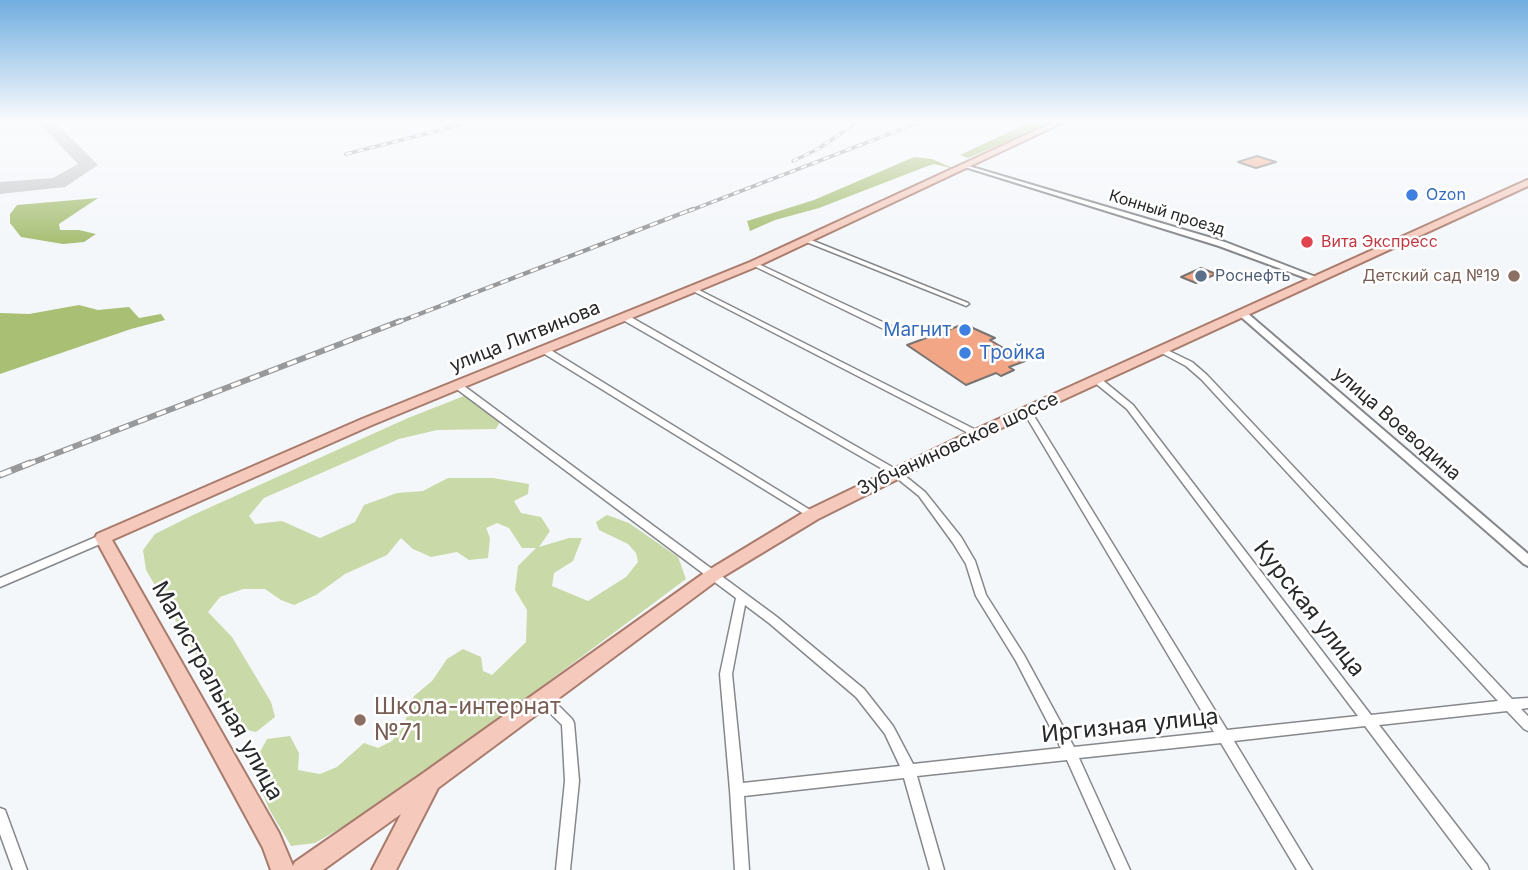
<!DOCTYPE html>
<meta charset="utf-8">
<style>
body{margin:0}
canvas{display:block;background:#f4f7fa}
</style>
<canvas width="1528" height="870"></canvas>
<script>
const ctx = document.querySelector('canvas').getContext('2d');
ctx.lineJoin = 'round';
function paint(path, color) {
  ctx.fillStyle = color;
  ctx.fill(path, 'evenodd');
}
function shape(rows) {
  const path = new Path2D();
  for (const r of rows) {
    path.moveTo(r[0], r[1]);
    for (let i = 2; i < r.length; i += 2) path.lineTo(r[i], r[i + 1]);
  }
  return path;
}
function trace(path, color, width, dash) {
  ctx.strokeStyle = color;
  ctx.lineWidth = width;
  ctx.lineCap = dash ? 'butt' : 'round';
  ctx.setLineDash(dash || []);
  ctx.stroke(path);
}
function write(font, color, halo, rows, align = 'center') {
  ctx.font = font + ' Inter,sans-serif';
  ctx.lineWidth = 5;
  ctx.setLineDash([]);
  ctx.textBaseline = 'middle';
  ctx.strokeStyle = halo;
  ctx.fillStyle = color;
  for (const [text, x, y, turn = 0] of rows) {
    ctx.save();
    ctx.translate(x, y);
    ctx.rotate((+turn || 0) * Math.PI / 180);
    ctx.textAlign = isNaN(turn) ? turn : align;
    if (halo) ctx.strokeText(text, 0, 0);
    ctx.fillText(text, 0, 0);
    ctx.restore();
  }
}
paint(shape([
 [469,394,501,420,496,429,437,430,399,439,264,498,249,516,255,524,282,521,320,538,355,522,364,505,397,493,423,491,448,478,493,478,529,484,528,494,514,501,521,513,541,517,550,531,539,547,569,538,582,538,573,561,554,573,552,586,588,601,626,577,638,562,636,553,628,544,599,530,596,522,607,515,629,523,678,557,686,579,506,713,346,825,315,843,291,846,269,809,252,767,267,739,290,736,299,753,298,770,320,774,337,767,364,743,378,748,392,741,403,727,414,696,432,681,447,659,463,649,481,657,483,671,492,675,526,642,527,610,515,590,518,566,536,548,522,548,509,528,497,523,486,528,490,538,488,558,469,560,457,552,431,557,413,549,401,538,387,555,345,574,316,595,294,605,281,600,265,589,243,589,220,597,208,612,232,637,271,702,275,717,256,732,239,728,146,570,143,550,155,534,193,515,408,418]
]), '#c9d9a7');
paint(shape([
 [1032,121,1056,121,968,158,960,155],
 [914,157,932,159,955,169,934,164,925,167,819,208,775,220,750,231,747,221,814,200],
 [98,198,59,224,60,230,79,230,96,234,84,242,63,244,21,237,10,223,10,214,17,205],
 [79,305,98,310,129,307,139,318,161,314,165,320,131,329,0,374,0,313,29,314]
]), '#a8bf74');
paint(shape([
 [37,121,54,121,98,165,65,187,0,194,0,182,53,178,78,164,37,121]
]), '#c6c8ca');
const building = shape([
 [1257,156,1276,162,1256,168,1238,162,1257,156],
 [1201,268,1216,274,1196,283,1181,277,1201,268],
 [964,324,995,338,990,340,1025,361,1009,367,1014,370,1001,376,996,373,966,385,907,345,964,324]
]);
paint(building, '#f2a685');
trace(building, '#787473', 2);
const minor = shape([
 [806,238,968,303,969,304,966,306,964,305,804,241,804,239,806,238],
 [754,262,904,332,905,334,904,336,898,336,752,265,751,264,754,262],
 [693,287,980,432,981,434,977,437,974,436,691,290,691,288,693,287],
 [623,316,629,316,899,471,925,492,961,537,975,561,986,595,1024,655,1074,747,1214,732,1023,411,1027,408,1031,411,1227,730,1358,716,1127,409,1094,382,1093,380,1094,378,1100,378,1133,405,1371,715,1498,701,1201,379,1186,366,1158,351,1162,349,1165,349,1192,362,1207,375,1512,699,1528,698,1528,708,1521,709,1528,716,1528,731,1524,729,1507,711,1379,725,1487,865,1489,870,1473,870,1365,726,1234,741,1312,870,1297,870,1221,743,1079,758,1130,870,1116,870,1067,760,917,776,944,870,930,870,904,778,744,796,749,870,735,870,730,790,720,674,736,598,454,387,453,385,454,383,460,383,777,617,864,689,893,726,913,764,1061,748,1016,661,976,596,966,564,953,543,919,496,893,475,623,320,623,316],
 [745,605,769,623,856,697,885,734,900,766,743,783,732,674,745,605],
 [543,349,549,349,815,513,817,515,815,517,809,517,543,353,542,351,543,349],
 [103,534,107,535,108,538,107,541,0,587,0,578,103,534],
 [543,693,547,694,572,719,574,723,579,781,570,870,556,870,565,781,562,725,539,702,537,698,539,694,543,693],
 [0,808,5,810,27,870,13,870,0,834,0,808]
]);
const tertiary = shape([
 [965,165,1225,242,1321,279,1320,281,1314,281,1219,246,965,167,965,165],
 [1243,311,1246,312,1528,554,1528,566,1524,564,1240,316,1240,312,1243,311]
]);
const primary = shape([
 [1056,121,1066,121,758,266,372,425,112,540,279,833,293,866,295,862,422,774,707,571,806,511,972,431,1525,181,1528,180,1528,186,982,437,818,519,719,579,438,788,396,870,372,870,401,814,323,870,271,870,263,848,95,538,97,534,362,419,750,262,1056,121]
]);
trace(minor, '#86888b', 3);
trace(tertiary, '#86888b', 4);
trace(primary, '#a97b6c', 4);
paint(minor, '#fff');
paint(tertiary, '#fff');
paint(primary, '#f5cabc');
const railFar3 = shape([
 [346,154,476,121],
 [793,161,818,149,859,121],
 [689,211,923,121]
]);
const railFar2 = shape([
 [396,323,693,209]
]);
const railFar1 = shape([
 [26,465,400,321]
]);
const rail = shape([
 [0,475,30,463]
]);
trace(railFar3, '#97999b', 3.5);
trace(railFar2, '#97999b', 4.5);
trace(railFar1, '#97999b', 6);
trace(rail, '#97999b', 7);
trace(railFar3, '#fff', 2, [6]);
trace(railFar2, '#fff', 2.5, [8]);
trace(railFar1, '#fff', 3.5, [10]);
trace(rail, '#fff', 4.5, [12]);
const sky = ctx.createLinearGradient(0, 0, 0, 243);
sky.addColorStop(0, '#71aee0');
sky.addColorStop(0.5, '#fafbfd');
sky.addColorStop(1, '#fafbfd00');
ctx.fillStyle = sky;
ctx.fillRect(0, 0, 1528, 243);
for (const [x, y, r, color] of [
 [1412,195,7,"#3f7fe0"],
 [1307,242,7,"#e0444e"],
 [1201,276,7,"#5c6f8a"],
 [1514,276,7,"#8d6e63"],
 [965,330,7,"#3f7fe0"],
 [965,353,7,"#3f7fe0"],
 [360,720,7,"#8d6e63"]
]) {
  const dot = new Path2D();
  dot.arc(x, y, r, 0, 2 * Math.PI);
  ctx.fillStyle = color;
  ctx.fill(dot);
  trace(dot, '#fff', 2.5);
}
write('16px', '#366cbe', '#fff', [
 ["Ozon",1426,195]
], 'left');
write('16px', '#28292a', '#fff', [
 ["Конный проезд",1167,213,17]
]);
write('16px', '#be3a42', '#fff', [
 ["Вита Экспресс",1321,242]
], 'left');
write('16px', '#4e5e75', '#fff', [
 ["Роснефть",1215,276]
], 'left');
write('16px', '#785e54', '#fff', [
 ["Детский сад №19",1500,276]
], 'right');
write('19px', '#366cbe', '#fff', [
 ["Магнит",951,330],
 ["Тройка",979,353,"left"]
], 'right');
write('19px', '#28292a', '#fff', [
 ["улица Литвинова",525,337,-22],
 ["улица Воеводина",1397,424,41],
 ["Зубчаниновское шоссе",958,444,-25]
]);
write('23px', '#28292a', '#fff', [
 ["Курская улица",1309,609,52],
 ["Магистральная улица",217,691,61],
 ["Иргизная улица",1130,726,-6]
]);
write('23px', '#785e54', '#fff', [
 ["Школа-интернат",374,707],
 ["№71",374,733]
], 'left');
</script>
